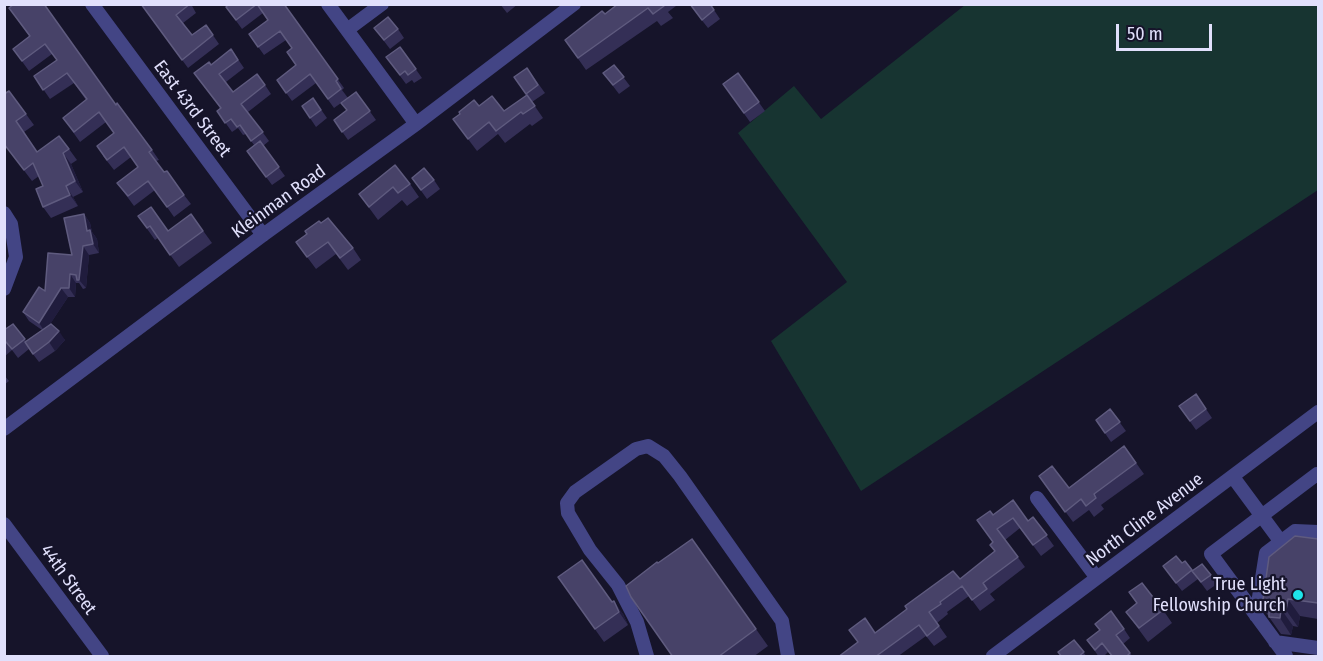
<!DOCTYPE html>
<style>
body{margin:0}
#map{position:relative;width:1323px;height:661px;overflow:hidden;background:#16142a;font-family:"Fira Sans Condensed",sans-serif}
canvas{display:block}
.frame{position:absolute;inset:0;border:6px solid #e1e0fc;pointer-events:none}
.scale{position:absolute;left:1116px;top:24px;width:96px;height:27px;box-sizing:border-box;border:3px solid #e1e0fc;border-top:0;padding-left:8px;font-size:18px;line-height:21px;white-space:nowrap;color:#e1e0fc;-webkit-text-stroke:4px #16142a;paint-order:stroke}
</style>
<div id="map">
<canvas width="1323" height="661"></canvas>
<div class="frame"></div>
<div class="scale">50 m</div>
</div>
<script>
const ctx = document.querySelector('canvas').getContext('2d');
ctx.lineJoin = 'round';
function paint(path, color) {
  ctx.fillStyle = color;
  ctx.fill(path, 'evenodd');
}
function shape(rows) {
  const path = new Path2D();
  for (const r of rows) {
    path.moveTo(r[0], r[1]);
    for (let i = 2; i < r.length; i += 2) path.lineTo(r[i], r[i + 1]);
  }
  return path;
}
function trace(path, color, width, dash) {
  ctx.strokeStyle = color;
  ctx.lineWidth = width;
  ctx.lineCap = dash ? 'butt' : 'round';
  ctx.setLineDash(dash || []);
  ctx.stroke(path);
}
function write(font, color, halo, rows, align = 'center') {
  ctx.font = font + ' "Fira Sans Condensed",sans-serif';
  ctx.lineWidth = 4.5;
  ctx.setLineDash([]);
  ctx.textBaseline = 'middle';
  ctx.strokeStyle = halo;
  ctx.fillStyle = color;
  for (const [text, x, y, turn = 0] of rows) {
    ctx.save();
    ctx.translate(x, y);
    ctx.rotate((+turn || 0) * Math.PI / 180);
    ctx.textAlign = isNaN(turn) ? turn : align;
    if (halo) ctx.strokeText(text, 0, 0);
    ctx.fillText(text, 0, 0);
    ctx.restore();
  }
}
paint(shape([
 [965,5,1318,5,1318,190,861,491,771,341,847,282,738,133,794,86,821,119]
]), '#173431');
trace(shape([
 [92,4,263,235],
 [328,4,416,124],
 [347,30,382,4],
 [4,213,11,224,16,257,4,289],
 [4,429,263,235,416,124,574,4],
 [1233,477,1281,542],
 [1037,498,1097,578],
 [4,524,102,656],
 [1256,616,1266,553,1295,531,1318,532],
 [1275,642,1318,648],
 [647,656,637,622,618,585,590,550,568,513,567,503,575,492,636,449,648,446,664,456,680,476,782,621,788,656],
 [993,656,1318,412],
 [1286,656,1211,554,1317,474,1318,476]
]), '#434585', 14);
paint(shape([
 [141,4,191,4,196,13,183,23,192,35,206,25,219,44,188,68],
 [229,4,284,4,344,88,342,90,348,98,334,108,316,83,292,101,277,80,296,65,287,52,292,48,286,40,264,55,249,34,268,21,263,13,242,29,226,7],
 [500,4,518,4,507,13],
 [618,4,675,4,676,6,668,12,673,18,661,26,657,21,586,70,565,40,605,14],
 [689,4,714,10,720,19,708,28],
 [9,8,116,105,152,150,159,160,156,161,164,172,184,195,191,204,174,217,155,190,134,206,117,183,138,167,131,157,114,170,103,156,114,133,106,122,80,142,63,118,86,100,74,83,50,99,34,76,57,60,52,54,29,71,13,49,29,36],
 [374,28,398,29,404,38,390,49],
 [400,47,422,78,414,83,412,80,406,84,386,57],
 [231,49,244,68,226,82,233,92,265,85,271,94,248,112,269,141,263,146,285,176,272,185,247,151,254,145,246,134,243,135,238,128,232,132,217,111,220,108,194,73,211,65],
 [614,65,630,86,619,94,603,73],
 [527,68,545,93,532,102,543,118,532,126,530,124,505,143,498,134,477,151,453,119,479,106,504,111,527,95,514,77],
 [738,73,765,111,750,122,723,84],
 [9,91,34,125,24,132,37,152,69,149,77,160,71,164,83,192,73,197,78,206,51,218,43,207,43,186,39,176,32,181,4,144],
 [356,92,376,120,348,140,334,120,347,110],
 [313,98,327,118,316,127,302,106],
 [412,178,434,180,440,189,427,199],
 [410,184,419,197,407,206,402,200,378,220,359,194],
 [84,214,90,223,92,232,97,239,99,253,89,255,86,288,83,289,79,283,76,283,75,297,68,297,50,324,65,340,55,351,39,362,29,349,18,358,12,350,4,357,4,330,13,324,26,341,42,330,29,321,23,312,45,291,72,255],
 [191,214,212,243,179,267,158,238,155,240,138,216,168,231],
 [321,223,353,248,361,260,348,270,336,254,316,269,296,242],
 [4,375,9,381,4,385],
 [1196,394,1212,418,1196,430,1179,406],
 [1110,409,1126,431,1111,442,1096,420],
 [1124,446,1144,474,1101,505,1104,509,1094,517,1089,510,1073,522,1047,487,1069,488],
 [993,515,1028,521,1033,517,1054,546,1041,556,1020,528,1005,540,1025,567,990,594,995,600,980,611,969,596,947,612,948,614,937,623,947,637,934,646,926,636,897,657,838,657,960,579,995,551,993,542],
 [692,539,768,646,753,657,673,657,658,563],
 [1318,539,1318,619,1300,616,1298,627,1293,626,1291,635,1281,634,1262,607],
 [1185,561,1193,571,1202,564,1217,584,1207,591,1198,579,1182,591,1163,566,1182,563],
 [558,577,612,602,623,614,628,625,604,642],
 [1129,592,1163,610,1172,623,1148,642,1126,612,1137,604],
 [1124,629,1130,638,1123,644,1133,657,1112,657,1108,652,1103,657,1099,657,1087,640],
 [1074,640,1087,657,1061,657]
]), '#342f56');
paint(shape([
 [63,153,71,164,83,192,75,181],
 [66,186,73,197,78,206,70,195],
 [84,214,90,223,92,232,97,239,99,253,93,244,87,231],
 [83,246,89,255,86,288,79,280],
 [70,274,76,283,75,297,69,288],
 [61,288,68,297,45,332,39,323],
 [59,331,65,340,55,351,49,342],
 [1288,599,1300,616,1298,627,1286,610],
 [614,601,623,614,628,625,619,612],
 [1281,609,1293,626,1291,635,1280,618]
]), '#201c3d');
const building = shape([
 [14,4,44,4,116,105,117,103,152,150,149,152,164,172,167,171,184,195,167,207,148,181,128,196,117,183,138,167,124,147,107,160,97,146,114,133,99,112,74,132,63,118,87,99,67,73,43,90,34,76,57,60,45,44,22,61,13,49,30,36,9,8,14,4],
 [141,4,190,4,176,15,192,35,206,25,213,35,182,60,141,4],
 [229,4,257,4,236,20,226,7,229,4],
 [257,4,284,4,338,79,336,81,341,89,328,99,310,74,286,93,277,80,296,65,287,52,292,48,280,31,258,47,249,34,268,20,257,4],
 [618,4,664,4,664,6,653,14,648,8,578,58,565,40,602,11,605,14,618,4],
 [690,4,710,4,714,10,702,20,690,4],
 [388,17,398,29,384,40,374,28,388,17],
 [400,47,416,69,408,75,405,71,400,75,386,57,400,47],
 [231,49,238,60,219,74,233,92,257,74,265,85,241,104,263,132,251,141,240,125,237,127,231,119,225,123,217,111,221,108,194,73,209,62,211,65,231,49],
 [614,65,624,77,613,85,603,73,614,65],
 [527,68,538,85,526,94,514,77,527,68],
 [738,73,759,102,744,113,723,84,738,73],
 [9,91,26,114,16,121,37,152,59,136,69,149,63,153,75,181,66,186,70,195,43,207,36,189,43,186,33,163,24,170,4,144,4,94,9,91],
 [356,92,370,111,342,132,334,120,347,110,341,103,356,92],
 [527,95,535,106,523,114,521,112,496,131,489,122,468,139,453,119,460,114,459,112,474,100,479,106,492,96,504,111,527,95],
 [313,98,321,110,310,118,302,106,313,98],
 [260,141,279,167,266,177,247,151,260,141],
 [395,165,410,184,398,193,393,187,369,207,359,194,395,165],
 [424,168,434,180,421,190,412,178,424,168],
 [151,207,168,231,191,214,203,231,170,255,150,226,147,228,138,216,151,207],
 [84,214,87,231,90,230,93,244,83,246,79,280,77,280,76,275,70,274,69,288,61,288,39,323,23,312,39,287,45,291,48,253,72,255,64,218,84,214],
 [328,218,353,248,340,258,328,242,307,257,296,242,307,234,305,231,319,221,321,223,328,218],
 [13,324,25,339,12,349,6,342,4,343,4,330,13,324],
 [51,324,59,331,49,342,33,354,25,342,51,324],
 [1196,394,1206,409,1190,421,1179,406,1196,394],
 [1110,409,1120,422,1105,433,1096,420,1110,409],
 [1124,446,1136,463,1094,494,1096,498,1086,506,1081,499,1065,512,1039,476,1052,466,1069,488,1124,446],
 [1013,500,1028,521,1033,517,1047,535,1033,545,1013,518,997,529,1018,557,983,583,987,589,972,600,962,586,940,602,941,604,929,612,939,626,927,636,919,625,875,657,838,657,858,642,849,630,865,618,875,633,907,609,905,606,953,571,960,579,995,551,990,545,993,542,977,520,990,511,993,515,1013,500],
 [1295,536,1318,539,1318,603,1288,599,1286,610,1281,609,1280,618,1269,617,1269,608,1262,607,1269,557,1295,536],
 [692,539,756,629,718,657,673,657,631,597,626,586,657,562,658,563,692,539],
 [1176,556,1182,563,1185,561,1192,570,1176,583,1163,566,1176,556],
 [582,560,612,602,614,601,619,612,595,629,558,577,582,560],
 [1202,564,1211,575,1201,582,1192,571,1202,564],
 [1142,583,1163,610,1139,628,1126,612,1137,603,1129,592,1142,583],
 [1111,611,1124,629,1116,635,1130,653,1126,657,1113,657,1102,643,1095,650,1087,640,1100,630,1095,624,1111,611],
 [1074,640,1084,652,1078,657,1062,657,1058,652,1074,640]
]);
paint(building, '#474268');
trace(building, '#5f5b7f', 1.5);
for (const [x, y, r, color] of [
 [1298,595,6,"#1ee4ea"]
]) {
  const dot = new Path2D();
  dot.arc(x, y, r, 0, 2 * Math.PI);
  ctx.fillStyle = color;
  ctx.fill(dot);
  trace(dot, '#16142a', 2);
}
write('18px', '#e1e0fc', '#16142a', [
 ["East 43rd Street",192,109,53],
 ["Kleinman Road",279,202,-36],
 ["North Cline Avenue",1145,520,-37],
 ["44th Street",68,580,54]
]);
write('18px', '#e1e0fc', '#16142a', [
 ["True Light",1286,585],
 ["Fellowship Church",1286,606]
], 'right');
</script>
